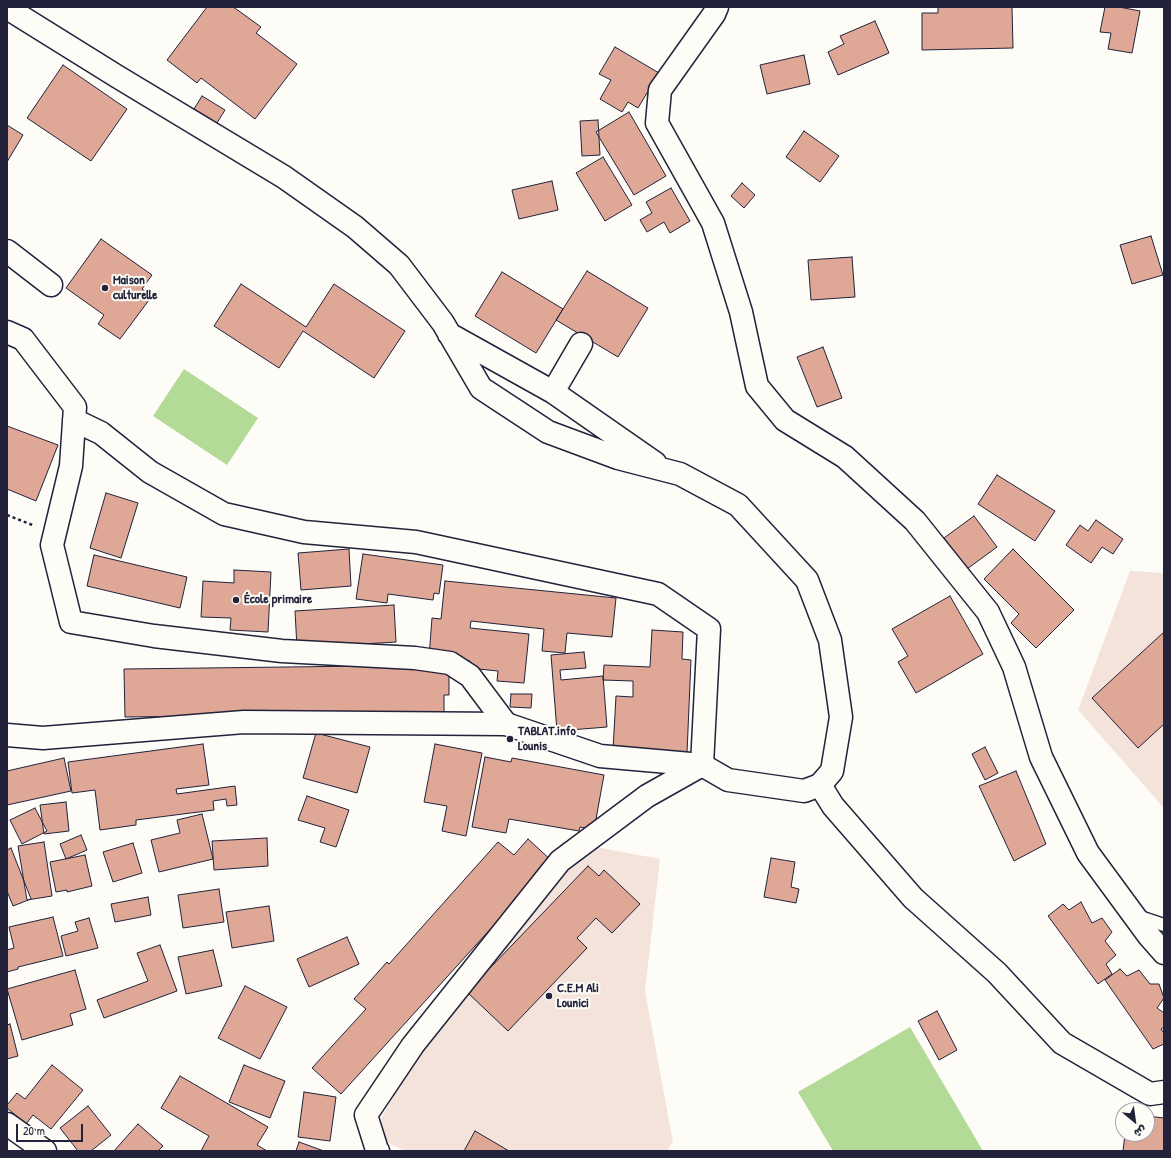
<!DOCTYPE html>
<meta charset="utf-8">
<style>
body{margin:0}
#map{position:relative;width:1171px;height:1158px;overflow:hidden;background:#fdfcf7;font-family:"Patrick Hand","Playpen Sans Arabic",sans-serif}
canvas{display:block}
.frame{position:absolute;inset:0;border:8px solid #22223b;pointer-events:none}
.north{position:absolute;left:1115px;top:1102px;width:40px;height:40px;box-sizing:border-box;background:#fdfcf7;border:1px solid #a5a5ac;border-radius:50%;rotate:151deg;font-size:11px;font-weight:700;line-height:16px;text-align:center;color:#22223b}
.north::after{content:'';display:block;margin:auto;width:14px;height:18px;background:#22223b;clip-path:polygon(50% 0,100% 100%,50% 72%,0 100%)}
.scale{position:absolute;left:16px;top:1124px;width:67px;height:18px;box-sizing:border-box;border:2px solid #22223b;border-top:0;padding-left:5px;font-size:12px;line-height:14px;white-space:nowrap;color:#22223b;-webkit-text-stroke:3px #fdfcf7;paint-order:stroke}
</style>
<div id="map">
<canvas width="1171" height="1158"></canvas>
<div class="frame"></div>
<div class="north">ش</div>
<div class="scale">20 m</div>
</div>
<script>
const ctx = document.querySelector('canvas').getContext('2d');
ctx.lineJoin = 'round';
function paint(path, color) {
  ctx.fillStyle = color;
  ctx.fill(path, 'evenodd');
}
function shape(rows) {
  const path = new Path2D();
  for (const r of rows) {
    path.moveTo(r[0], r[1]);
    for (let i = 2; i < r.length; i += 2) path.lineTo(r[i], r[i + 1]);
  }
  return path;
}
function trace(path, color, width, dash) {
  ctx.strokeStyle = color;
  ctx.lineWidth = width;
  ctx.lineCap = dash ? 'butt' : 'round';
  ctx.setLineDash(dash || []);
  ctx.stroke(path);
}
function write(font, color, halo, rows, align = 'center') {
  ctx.font = font + ' "Patrick Hand",sans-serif';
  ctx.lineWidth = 4;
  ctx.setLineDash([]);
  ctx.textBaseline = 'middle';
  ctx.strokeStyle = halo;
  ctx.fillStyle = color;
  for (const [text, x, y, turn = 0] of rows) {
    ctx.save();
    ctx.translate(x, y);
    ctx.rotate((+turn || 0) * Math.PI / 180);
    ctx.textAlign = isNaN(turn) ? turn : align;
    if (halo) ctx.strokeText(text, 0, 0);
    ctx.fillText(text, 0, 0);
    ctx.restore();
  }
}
paint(shape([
 [1130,571,1164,573,1164,808,1078,710],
 [563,841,660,859,645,991,673,1142,667,1151,405,1151,372,1135,447,1001]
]), '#f4e3da');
paint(shape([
 [184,369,258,418,227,465,153,416],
 [910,1027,983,1151,833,1151,798,1092]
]), '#b3da96');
const building = shape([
 [207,7,233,7,239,11,261,27,256,33,297,64,255,119,201,78,197,83,167,60,207,7],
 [938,7,1012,7,1013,48,922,50,922,13,938,13,938,7],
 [1105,7,1119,7,1140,11,1132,53,1108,49,1111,33,1100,32,1105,7],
 [875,21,889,53,838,75,828,52,844,44,840,36,875,21],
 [615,47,659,73,638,108,628,102,622,112,600,99,611,80,599,74,615,47],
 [804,55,810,84,767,94,760,65,804,55],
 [63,65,127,109,91,161,27,118,63,65],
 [202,96,225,110,217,123,194,109,202,96],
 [629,112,666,176,634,195,596,132,629,112],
 [598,120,600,155,582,156,580,121,598,120],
 [7,125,23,135,7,162,7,125],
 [804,131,839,156,820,182,786,157,804,131],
 [603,157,632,205,605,221,576,173,603,157],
 [552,181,558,210,519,219,512,190,552,181],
 [742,183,755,195,744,208,731,196,742,183],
 [671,188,690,221,670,233,664,222,647,232,640,220,652,213,646,202,671,188],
 [1151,236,1163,275,1132,284,1120,245,1151,236],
 [101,239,152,275,142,289,152,296,120,339,98,324,104,315,66,288,101,239],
 [852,257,855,297,811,300,808,260,852,257],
 [587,271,648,308,618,357,556,320,587,271],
 [502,272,563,309,536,353,475,316,502,272],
 [241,284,306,327,334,284,405,331,374,378,303,331,279,368,214,326,241,284],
 [823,347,842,398,817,407,797,357,823,347],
 [7,426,58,445,36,501,7,489,7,426],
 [997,475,1055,511,1035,541,978,504,997,475],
 [106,493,138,503,121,558,90,548,106,493],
 [974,516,997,547,967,569,944,538,974,516],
 [1096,520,1123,539,1113,554,1102,547,1091,563,1066,545,1080,525,1088,531,1096,520],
 [349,549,351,586,301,590,298,553,349,549],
 [1013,549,1074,610,1036,648,1011,623,1019,614,984,579,1013,549],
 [363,554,443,565,439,594,434,593,433,600,388,594,387,603,356,599,363,554],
 [94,555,187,577,180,608,87,586,94,555],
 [234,570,271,572,268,632,230,630,231,618,201,617,203,581,234,583,234,570],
 [445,581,616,598,612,637,567,633,565,653,542,651,544,629,471,621,470,628,529,634,524,683,497,681,498,671,469,668,470,661,429,657,432,618,441,619,445,581],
 [950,596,983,654,916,693,898,662,908,656,892,629,950,596],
 [394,605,396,642,297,648,295,611,394,605],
 [652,630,683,632,682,659,691,660,687,753,613,750,616,696,633,697,633,681,603,680,604,665,650,667,652,630],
 [1164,632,1164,724,1138,748,1092,698,1164,632],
 [584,652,586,668,560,670,561,680,603,676,607,727,557,731,551,655,584,652],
 [449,665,449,695,444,695,444,713,125,717,124,669,449,665],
 [511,694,532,694,531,708,510,707,511,694],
 [316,733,370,747,357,793,303,778,316,733],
 [203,744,209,785,176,789,177,794,235,786,237,805,227,806,226,799,213,801,214,810,136,820,136,825,100,830,95,790,72,793,68,762,203,744],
 [435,744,482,753,466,836,442,831,447,806,424,802,435,744],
 [985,747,998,773,985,780,972,754,985,747],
 [485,757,511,762,512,758,604,775,594,830,580,827,579,831,509,819,506,833,472,827,485,757],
 [64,758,71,791,7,805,7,771,64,758],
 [1016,771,1046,844,1014,861,979,786,1016,771],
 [307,796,349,810,336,847,320,842,325,828,298,820,307,796],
 [66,802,69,831,44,834,40,805,66,802],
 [35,808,47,831,22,844,10,820,35,808],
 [202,814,213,859,159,872,151,840,180,833,177,820,202,814],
 [81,835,87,850,66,859,60,844,81,835],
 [267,838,268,866,214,870,212,841,267,838],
 [528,839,552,861,341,1094,312,1068,366,1009,354,999,387,962,389,964,498,842,514,855,528,839],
 [44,842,52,896,27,900,18,846,44,842],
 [133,843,142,873,113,882,103,852,133,843],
 [11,848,31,899,13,906,7,891,7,850,11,848],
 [85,855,92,886,67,892,67,890,56,892,50,862,85,855],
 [771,858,795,862,791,887,799,889,796,903,764,897,771,858],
 [588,866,599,876,604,870,640,904,612,933,596,918,577,938,587,948,508,1031,467,992,588,866],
 [219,889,224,922,183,928,178,895,219,889],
 [148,897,151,915,115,922,111,904,148,897],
 [1081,902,1092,923,1102,918,1112,932,1105,941,1116,955,1106,964,1112,974,1098,984,1048,916,1063,904,1069,910,1081,902],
 [269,906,274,941,232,948,226,912,269,906],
 [53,917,63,956,18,967,18,969,7,972,7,950,14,948,9,927,53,917],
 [89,918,98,948,66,956,61,936,78,931,75,922,89,918],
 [347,937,359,964,309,987,297,959,347,937],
 [160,945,177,991,104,1018,97,1000,148,981,137,953,160,945],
 [213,950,222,986,186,994,178,957,213,950],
 [1120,969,1127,976,1139,970,1150,984,1159,984,1164,998,1157,1008,1164,1013,1164,1027,1161,1029,1164,1033,1164,1044,1153,1049,1105,980,1120,969],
 [75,970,86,1009,70,1014,73,1025,22,1040,7,989,75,970],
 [245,986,287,1007,260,1059,218,1038,245,986],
 [937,1011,957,1050,939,1060,918,1021,937,1011],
 [10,1024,18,1056,7,1059,7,1025,10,1024],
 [52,1065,83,1090,51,1129,33,1115,26,1124,7,1108,7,1105,17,1093,25,1099,52,1065],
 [244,1065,285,1081,270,1118,229,1102,244,1065],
 [180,1076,268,1127,257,1145,267,1151,201,1151,209,1136,161,1108,180,1076],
 [304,1092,336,1097,330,1141,298,1137,304,1092],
 [88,1106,111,1135,91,1151,78,1151,60,1128,88,1106],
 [1147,1116,1164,1118,1164,1151,1123,1151,1125,1134,1147,1134,1147,1116],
 [138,1124,163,1146,158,1151,114,1151,138,1124],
 [475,1131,509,1151,464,1151,475,1131],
 [299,1142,324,1151,296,1151,299,1142]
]);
paint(building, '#dfa896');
trace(building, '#22223b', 1);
const service = shape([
 [1137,916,1164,925]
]);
const minor = shape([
 [7,8,118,77,284,177,355,227,399,265,443,323,481,388,548,432,618,458,680,474,738,505,807,580,830,640,841,717,832,771,820,785],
 [7,251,51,285],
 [7,332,23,339,75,407,71,466,52,545,71,622,154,636,282,651,415,658,450,663,470,676,506,724],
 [449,334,553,392],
 [581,344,553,392,655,463],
 [74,420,101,433,150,472,224,514,304,532,416,542,658,594,709,629,702,765,647,796,560,861,413,1045,366,1115,377,1150,378,1151],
 [7,1124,45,1151]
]);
const tertiary = shape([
 [717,7,714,14,660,90,657,123,713,223,741,312,757,386,785,420,845,457,915,521,988,612,1014,667,1041,757,1088,853,1149,936,1164,953],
 [7,735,43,738,244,722,506,724,600,756,702,765,728,780,804,791,820,785,833,806,913,898,997,973,1062,1043,1150,1094,1164,1092]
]);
trace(service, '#22223b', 15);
trace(minor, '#22223b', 25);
trace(tertiary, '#22223b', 25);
trace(shape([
 [7,515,35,526]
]), '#22223b', 2.5, [3, 3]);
trace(service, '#fdfcf7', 12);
trace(minor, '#fdfcf7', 22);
trace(tertiary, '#fdfcf7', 22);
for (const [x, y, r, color] of [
 [105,288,4,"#22223b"],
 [236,600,4,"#22223b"],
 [510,739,4,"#22223b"],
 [549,996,4,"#22223b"]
]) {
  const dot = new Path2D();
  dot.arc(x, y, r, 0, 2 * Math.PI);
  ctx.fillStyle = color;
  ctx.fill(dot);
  trace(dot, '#fdfcf7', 1.5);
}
write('bold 13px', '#22223b', '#fdfcf7', [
 ["Maison",113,281],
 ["culturelle",113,296],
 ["École primaire",244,600],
 ["TABLAT.info",518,732],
 ["Lounis",518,747],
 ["C.E.M Ali",557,989],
 ["Lounici",557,1004]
], 'left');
</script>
